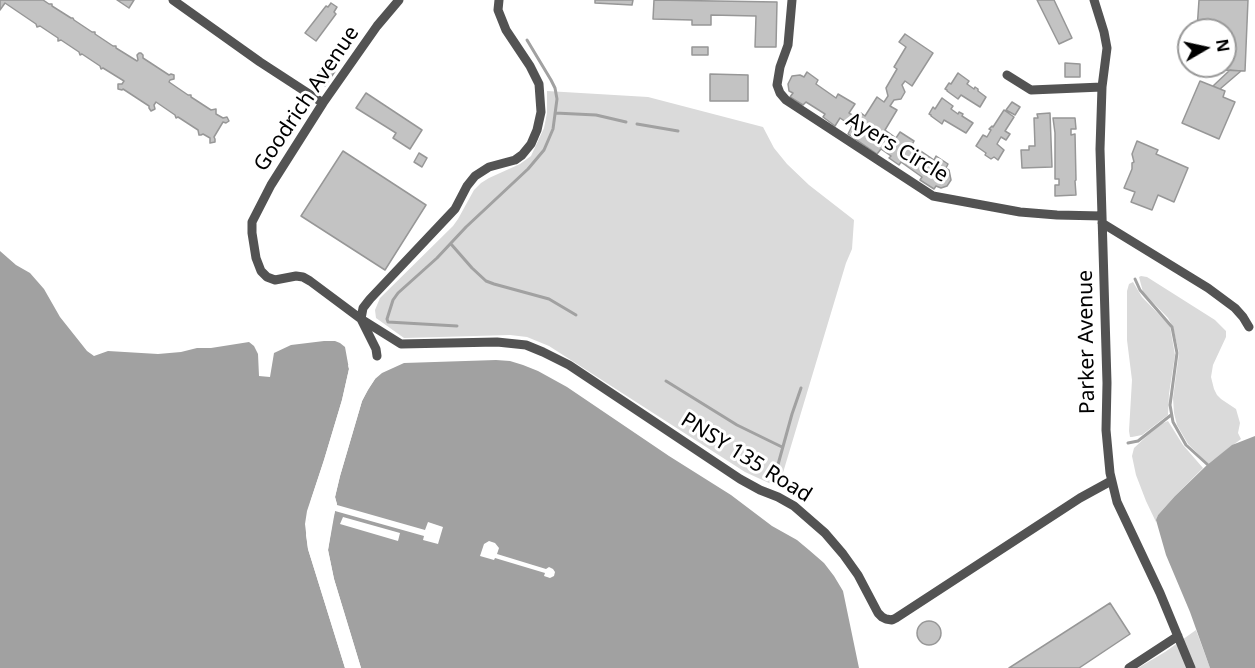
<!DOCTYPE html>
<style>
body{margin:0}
#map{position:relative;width:1255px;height:668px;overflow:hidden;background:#fff;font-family:"Noto Sans",sans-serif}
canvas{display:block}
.north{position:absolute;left:1177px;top:18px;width:60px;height:60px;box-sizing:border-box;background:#fff;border:2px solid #999;border-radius:50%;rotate:81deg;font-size:16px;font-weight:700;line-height:24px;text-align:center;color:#000}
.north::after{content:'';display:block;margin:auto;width:21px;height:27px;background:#000;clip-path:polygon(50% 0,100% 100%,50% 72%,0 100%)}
</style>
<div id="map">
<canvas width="1255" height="668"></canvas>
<div class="north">N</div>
</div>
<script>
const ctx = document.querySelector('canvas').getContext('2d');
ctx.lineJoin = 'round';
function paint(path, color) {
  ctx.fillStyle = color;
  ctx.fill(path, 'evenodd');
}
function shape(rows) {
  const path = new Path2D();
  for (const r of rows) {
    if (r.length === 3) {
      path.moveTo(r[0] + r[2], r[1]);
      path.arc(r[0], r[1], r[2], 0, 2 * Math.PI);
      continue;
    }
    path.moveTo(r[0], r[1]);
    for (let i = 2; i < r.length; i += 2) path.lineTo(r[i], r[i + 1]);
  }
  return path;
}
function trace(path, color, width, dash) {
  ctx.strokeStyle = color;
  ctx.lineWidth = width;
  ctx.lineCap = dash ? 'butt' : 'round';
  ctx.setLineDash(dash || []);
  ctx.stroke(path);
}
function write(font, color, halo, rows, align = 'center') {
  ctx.font = font + ' "Noto Sans",sans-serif';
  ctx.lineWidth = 6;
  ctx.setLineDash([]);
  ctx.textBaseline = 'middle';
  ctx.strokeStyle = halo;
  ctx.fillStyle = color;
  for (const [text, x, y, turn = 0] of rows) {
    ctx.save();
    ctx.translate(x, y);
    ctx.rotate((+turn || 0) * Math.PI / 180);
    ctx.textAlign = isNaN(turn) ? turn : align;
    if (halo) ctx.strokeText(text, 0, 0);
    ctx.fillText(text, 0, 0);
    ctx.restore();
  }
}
paint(shape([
 [547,91,648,97,763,127,774,148,787,164,809,185,854,220,852,249,846,263,779,486,769,483,745,472,549,346,527,337,510,335,404,338,376,318,375,310,380,298,453,226,458,219,474,190,481,183,489,178,520,164,531,156,544,128,547,113],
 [1141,276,1147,277,1215,320,1226,331,1226,337,1213,365,1211,377,1214,389,1217,395,1221,399,1236,409,1240,423,1238,433,1241,439,1208,464,1188,444,1177,425,1174,413,1173,398,1179,353,1173,327,1168,318,1143,292,1139,277],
 [1133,282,1142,297,1170,326,1175,355,1169,394,1168,415,1142,435,1132,437,1130,437,1129,431,1132,380,1127,340,1127,291,1129,284],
 [1168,421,1183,445,1203,468,1175,496,1158,515,1156,522,1146,501,1136,475,1132,456,1134,448,1148,435,1161,424],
 [1196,630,1210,668,1138,668,1165,652]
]), '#dadada');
paint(shape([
 [0,251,16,265,30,273,44,289,60,317,87,351,94,356,108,351,158,354,181,352,197,348,211,348,249,342,254,346,258,354,259,376,270,377,274,353,291,345,324,341,335,341,340,343,345,347,349,369,342,400,324,460,311,500,306,535,308,549,345,668,0,668],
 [496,360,510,361,523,365,538,371,567,387,669,456,731,495,772,526,797,540,809,550,824,563,834,576,843,591,859,668,361,668,334,579,328,550,333,518,337,504,335,497,340,476,362,401,368,390,375,379,382,373,404,363],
 [1255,436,1255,668,1210,668,1190,612,1166,555,1156,520,1158,515,1175,496,1207,465,1232,445]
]), '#a1a1a1');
paint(shape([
 [348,365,351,366,352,369,348,387,327,461,310,512,308,524,311,548,348,667,345,668,308,549,305,524,307,511,324,460,342,400,349,369],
 [373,378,375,379,368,389,362,401,340,476,335,497,337,505,425,530,428,522,443,527,438,544,423,540,424,536,335,511,328,550,334,579,361,668,358,668,331,580,325,550,325,543,330,518,334,504,332,496,337,475,360,400,365,388],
 [343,517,400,533,398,541,340,524],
 [489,541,495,543,499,548,497,554,546,569,549,567,553,569,555,572,554,576,550,578,544,576,545,573,495,558,494,560,480,556,484,544]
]), '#fff');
trace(shape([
 [555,113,596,115,626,122],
 [637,124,678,131],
 [451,244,472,268,486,281,494,284,549,299,576,315],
 [1135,279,1140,290,1172,327,1177,353,1170,405,1173,422,1186,445,1208,465],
 [457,326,388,322,387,319,393,300,398,293,437,258,466,227,528,169,544,150,553,129,557,99,555,88,551,80,527,40],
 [666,381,737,425,782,447],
 [1128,443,1138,441,1171,415],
 [774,479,792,414,801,388]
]), '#a1a1a1', 3);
const building = shape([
 [0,0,43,0,49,4,52,4,52,6,71,18,73,18,74,20,92,32,95,32,95,34,113,46,116,46,116,48,137,61,138,60,137,55,139,53,141,53,143,55,143,58,169,75,171,74,174,75,174,79,170,80,169,82,188,95,191,95,191,97,211,110,216,109,216,114,223,118,227,117,229,121,226,123,223,122,214,137,215,139,215,142,210,143,210,138,203,134,201,135,199,135,198,130,178,117,176,118,175,115,156,102,154,105,155,109,151,111,149,108,149,106,123,89,122,90,118,89,118,84,122,84,124,81,103,68,101,69,100,66,82,54,80,55,79,52,61,40,58,41,58,38,40,26,37,27,36,24,5,3,0,10,0,0],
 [117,0,134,0,129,8,117,0],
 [595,0,633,0,632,5,595,3,595,0],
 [654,0,777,2,776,47,755,47,756,16,711,15,711,25,692,25,692,20,653,19,654,0],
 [1037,0,1054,0,1072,38,1059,44,1037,0],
 [1199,0,1248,0,1245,71,1221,70,1221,66,1225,66,1225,30,1197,30,1199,0],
 [331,3,337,7,334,12,336,14,316,41,305,33,326,6,328,7,331,3],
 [905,34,933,53,912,86,905,81,902,85,905,92,901,99,894,100,890,106,897,110,885,130,896,138,900,132,914,141,912,145,934,160,936,156,948,164,946,168,949,170,951,180,947,186,941,188,936,186,934,189,920,180,922,177,901,162,899,165,889,158,891,156,881,149,877,154,848,134,852,126,840,118,835,126,823,117,825,114,806,102,803,105,790,97,793,93,789,91,788,84,792,76,800,75,804,77,807,72,818,80,816,84,836,98,838,94,855,104,849,113,857,118,861,113,865,116,877,97,884,102,888,96,886,88,897,69,894,67,906,47,899,42,905,34],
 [692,47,708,47,708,55,692,55,692,47],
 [327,60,338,67,325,86,315,78,327,60],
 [1065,63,1080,64,1080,77,1065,77,1065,63],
 [1230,70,1241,71,1220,89,1213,86,1230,70],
 [958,73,969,81,967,84,974,89,975,87,978,89,978,91,986,97,980,107,961,95,958,99,947,91,947,90,945,89,949,83,951,84,958,73],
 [710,74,748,75,748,101,710,101,710,74],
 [1200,81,1225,91,1223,97,1235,102,1219,139,1182,123,1200,81],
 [366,93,422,130,410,149,393,138,396,133,356,108,366,93],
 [942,98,953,106,951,109,958,114,959,112,963,114,962,116,973,123,966,133,944,120,942,124,931,116,931,115,929,114,933,107,935,109,942,98],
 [1012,102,1020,107,1015,115,1006,110,1012,102],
 [1004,110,1014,117,1005,131,1010,134,1006,140,1001,137,997,144,1004,150,998,160,994,157,991,159,985,155,986,153,976,146,983,135,987,137,991,130,989,129,992,126,993,127,1004,110],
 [1050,113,1052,167,1022,168,1021,150,1029,150,1029,146,1035,146,1034,118,1038,118,1037,114,1050,113],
 [1053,118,1075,118,1076,129,1071,129,1071,135,1075,134,1076,180,1075,181,1076,195,1055,196,1055,185,1059,185,1059,179,1055,179,1055,133,1053,118],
 [1137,141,1158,150,1156,154,1188,168,1174,202,1158,195,1152,210,1131,202,1135,192,1124,188,1132,169,1132,163,1134,162,1132,154,1137,141],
 [343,151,426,205,385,270,301,216,343,151],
 [419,153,427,158,422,167,414,162,419,153],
 [1110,603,1130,634,1079,668,1009,668,1110,603],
 [929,633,12]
]);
paint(building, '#c3c3c3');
trace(building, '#979797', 1.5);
trace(shape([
 [173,0,260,62,323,103],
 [399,0,377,26,323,103,271,185,252,222,252,233,256,258,261,271,267,277,275,280,296,276,303,277,310,281,361,319,401,344,497,342,526,345,543,352,569,365,740,479,760,490,778,497,794,506,825,533,843,554,858,575,878,613,882,617,886,619,892,620,896,618,1080,498,1111,481],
 [792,0,788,45,780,67,777,85,780,93,786,100,933,196,1020,212,1057,215,1102,216],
 [1094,0,1104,32,1107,48,1102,87,1100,149,1107,383,1106,430,1110,473,1117,502,1160,593,1191,668],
 [1007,75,1031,90,1102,87],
 [1102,223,1208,288,1235,308,1243,317,1249,327],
 [377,356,376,349,361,319,363,308,370,299,455,209,467,186,475,176,489,167,515,160,522,155,531,144,537,130,541,112,539,84,530,66,506,30,498,10,499,0],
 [1129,668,1178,636]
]), '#535353', 9);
write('21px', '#000', '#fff', [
 ["Goodrich Avenue",307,99,-56],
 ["Ayers Circle",897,148,31],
 ["Parker Avenue",1087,342,-91],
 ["PNSY 135 Road",746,458,32]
]);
</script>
